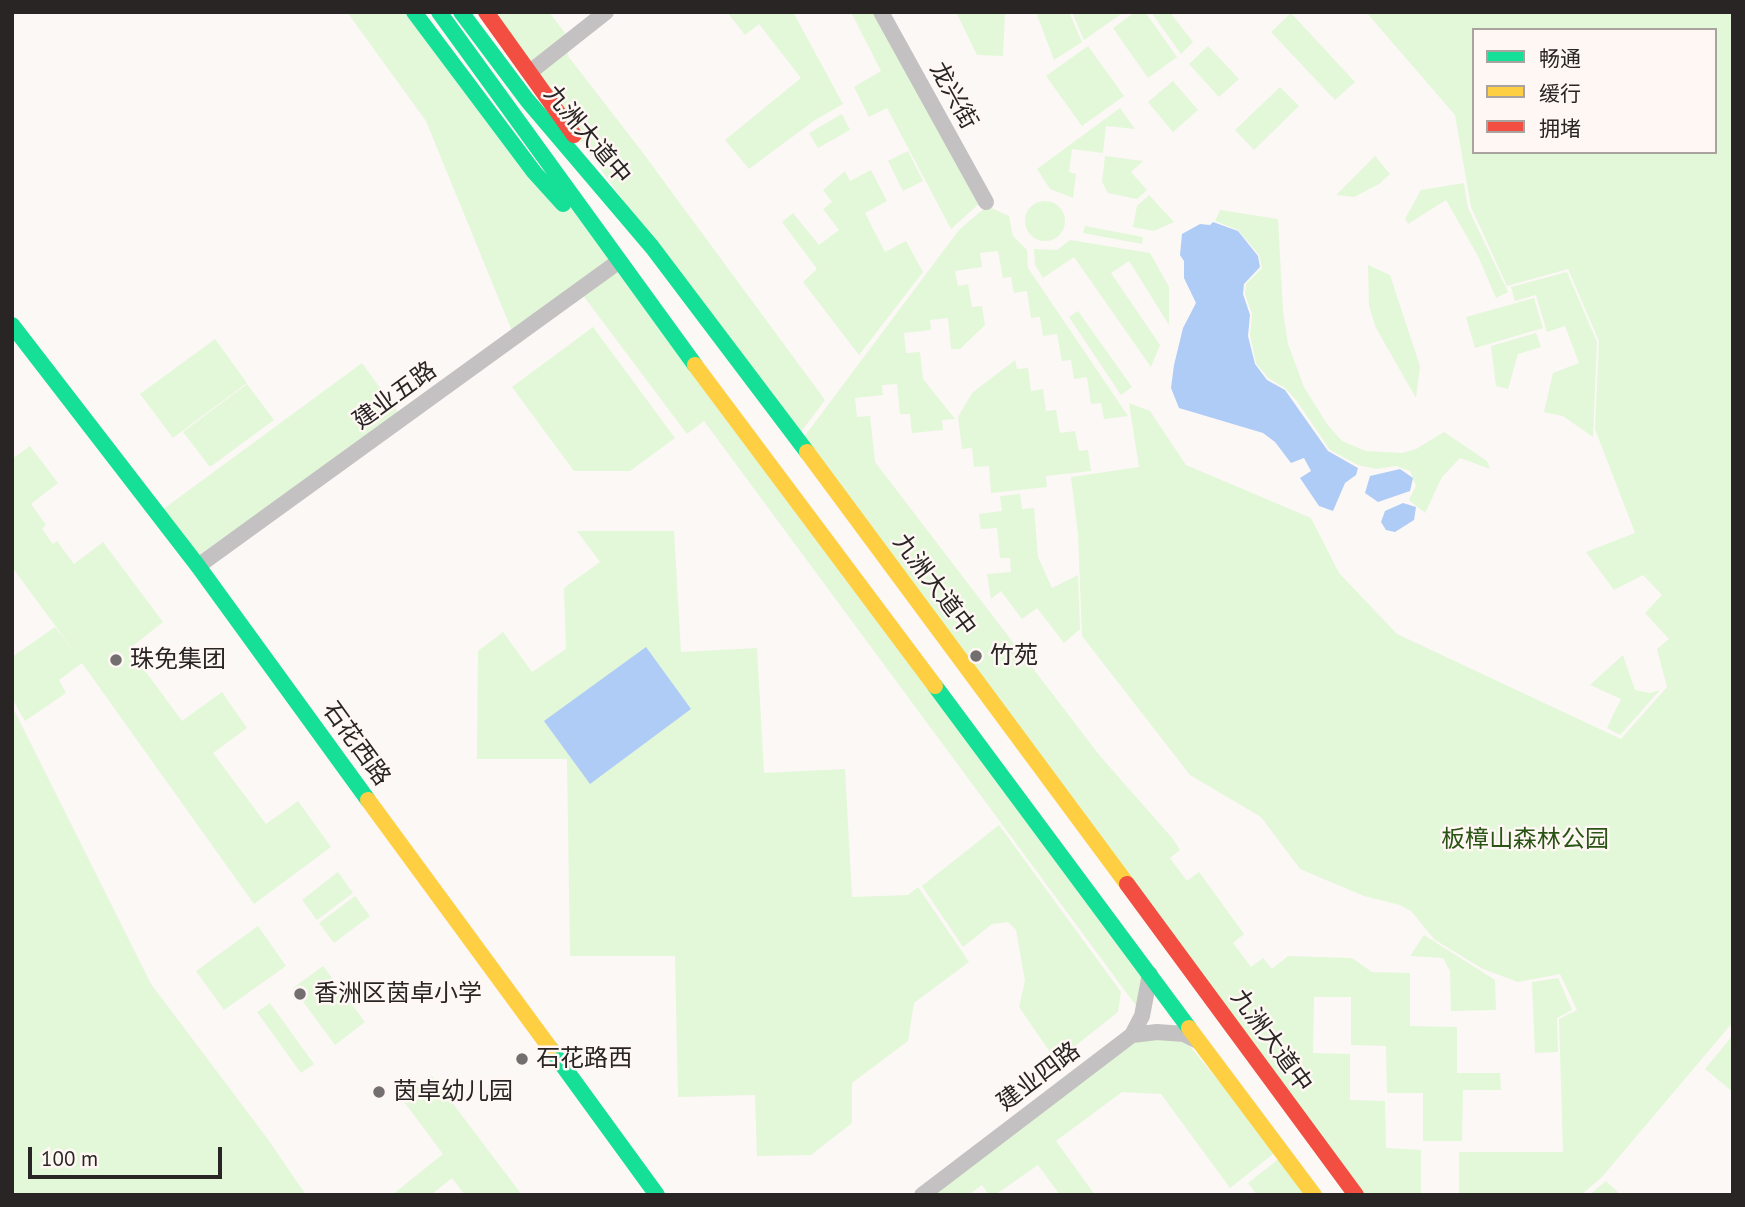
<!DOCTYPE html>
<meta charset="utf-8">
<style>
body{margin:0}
#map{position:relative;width:1745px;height:1207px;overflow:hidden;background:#fcf8f6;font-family:"PT Sans","Noto Sans SC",sans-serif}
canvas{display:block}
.frame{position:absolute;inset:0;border:14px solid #282524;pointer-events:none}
.legend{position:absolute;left:1472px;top:28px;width:245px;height:126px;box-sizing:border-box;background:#fff7f3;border:2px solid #a9a3a0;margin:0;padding:9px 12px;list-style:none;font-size:21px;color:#282524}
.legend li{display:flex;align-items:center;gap:14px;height:35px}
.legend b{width:35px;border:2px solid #a9a3a0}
.scale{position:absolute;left:28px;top:1147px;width:194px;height:32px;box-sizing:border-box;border:4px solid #282524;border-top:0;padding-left:9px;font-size:21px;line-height:24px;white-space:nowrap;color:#282524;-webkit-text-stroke:5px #fff7f3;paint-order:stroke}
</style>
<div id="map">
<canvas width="1745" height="1207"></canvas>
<div class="frame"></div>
<ul class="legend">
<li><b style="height:9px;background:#16e098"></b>畅通</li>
<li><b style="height:9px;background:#ffcf43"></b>缓行</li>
<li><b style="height:9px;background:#f24e42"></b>拥堵</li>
</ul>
<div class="scale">100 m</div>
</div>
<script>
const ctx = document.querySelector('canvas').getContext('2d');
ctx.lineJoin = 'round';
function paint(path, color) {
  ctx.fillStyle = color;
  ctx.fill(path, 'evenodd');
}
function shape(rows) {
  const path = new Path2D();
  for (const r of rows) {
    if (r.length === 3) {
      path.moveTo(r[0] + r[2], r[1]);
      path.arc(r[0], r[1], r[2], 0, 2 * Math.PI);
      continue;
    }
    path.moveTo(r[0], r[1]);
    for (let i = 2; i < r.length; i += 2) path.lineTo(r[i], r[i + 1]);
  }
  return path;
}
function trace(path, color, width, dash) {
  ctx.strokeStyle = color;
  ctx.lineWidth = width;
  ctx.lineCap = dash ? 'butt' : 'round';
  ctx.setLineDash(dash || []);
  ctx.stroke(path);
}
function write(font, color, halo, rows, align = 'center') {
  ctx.font = font + ' "PT Sans","Noto Sans SC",sans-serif';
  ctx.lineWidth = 5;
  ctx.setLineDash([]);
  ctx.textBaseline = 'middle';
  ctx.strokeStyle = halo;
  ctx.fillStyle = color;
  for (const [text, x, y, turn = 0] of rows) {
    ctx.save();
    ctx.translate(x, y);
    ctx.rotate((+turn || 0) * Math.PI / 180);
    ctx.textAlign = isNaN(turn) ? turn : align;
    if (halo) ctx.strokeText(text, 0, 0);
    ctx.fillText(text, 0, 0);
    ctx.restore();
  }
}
paint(shape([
 [347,12,414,12,618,262,514,336,426,121],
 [490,12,549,12,565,33,568,56,640,149,825,400,798,436,653,243],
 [727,12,793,12,843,104,815,120,749,169,725,140,801,78,759,24,745,35],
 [851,12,877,12,981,202,951,229,887,108,869,117,854,87,881,71],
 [956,12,1005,13,1003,56,977,55],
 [1036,12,1069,12,1082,42,1054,60],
 [1072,12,1124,12,1084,40],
 [1135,12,1145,12,1177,57,1148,78,1113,28],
 [1151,12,1175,12,1172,15,1193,42,1181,54],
 [1366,12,1733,12,1733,1022,1602,1177,1581,1195,1459,1195,1459,1152,1563,1152,1559,1019,1577,1010,1560,974,1518,982,1483,969,1435,940,1411,911,1400,905,1364,896,1300,869,1261,817,1190,775,1082,636,1078,534,1071,477,1139,467,1129,403,1150,411,1186,465,1311,518,1339,573,1397,634,1621,739,1667,687,1657,649,1669,639,1645,613,1662,595,1643,575,1614,590,1586,552,1635,533,1595,429,1599,341,1568,269,1507,286,1471,207,1455,115],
 [1474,30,1715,30,1715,152,1474,152],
 [1291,13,1355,82,1335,100,1271,32],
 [1088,46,1124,96,1082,126,1046,76],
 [1208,46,1239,79,1219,97,1189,64],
 [1173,81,1198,110,1173,132,1148,102],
 [1280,87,1299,106,1254,150,1235,130],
 [1120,108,1135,129,1106,126,1103,153,1072,149,1069,172,1076,174,1073,198,1050,189,1037,169],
 [842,114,850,130,818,148,809,133],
 [908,151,923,181,903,191,888,161],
 [1105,156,1143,161,1131,172,1147,190,1137,199,1108,193,1102,182],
 [1375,156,1390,174,1379,184,1354,197,1336,195],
 [871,170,887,201,865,213,885,252,906,241,923,272,859,355,803,282,817,269,782,222,793,213,819,245,839,230,823,209,832,202,823,190,845,171,850,181],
 [1464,183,1468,208,1508,292,1496,298,1478,256,1446,200,1408,224,1405,219,1421,190],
 [1149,195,1174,222,1154,231,1133,227,1137,206],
 [1045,221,20],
 [987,206,1009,216,1013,236,1027,250,1028,268,1128,416,1104,419,1101,403,1091,404,1087,377,1074,379,1071,360,1062,361,1057,334,1043,336,1040,317,1031,318,1027,291,1014,293,1011,277,1003,278,998,251,980,253,982,267,955,271,958,286,968,284,972,307,982,306,985,325,960,349,951,349,948,318,930,320,931,330,904,333,906,353,920,352,923,379,955,419,942,420,943,430,912,433,910,414,900,414,897,384,882,385,883,395,855,398,857,417,870,416,875,462,1100,756,1173,839,1180,850,1170,858,1187,881,1199,872,1244,934,1233,943,1251,967,1263,958,1272,969,1288,956,1352,958,1372,972,1410,973,1410,1026,1457,1027,1457,1073,1500,1073,1501,1090,1463,1090,1462,1141,1423,1141,1423,1093,1387,1093,1386,1046,1351,1045,1351,997,1314,997,1313,1053,1350,1054,1350,1100,1385,1101,1386,1148,1421,1150,1421,1195,1360,1195,801,441,959,230],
 [1220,210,1278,219,1283,311,1288,344,1304,387,1327,424,1342,441,1366,451,1402,453,1416,449,1444,432,1487,461,1490,469,1460,458,1442,477,1425,513,1409,500,1416,486,1410,471,1396,466,1376,469,1358,465,1330,450,1296,400,1285,388,1268,378,1256,363,1250,335,1252,314,1245,294,1246,284,1262,268,1259,255,1238,230,1215,221],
 [1085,226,1143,237,1142,244,1083,233],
 [1070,240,1150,253,1169,287,1169,325,1129,261,1111,273,1160,345,1151,367,1074,257,1043,278,1035,265,1034,249,1057,250],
 [1368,265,1390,275,1420,366,1416,398,1376,328,1369,306],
 [615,269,1146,975,1137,1007,704,421,687,434,582,294],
 [1567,272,1597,342,1593,437,1563,416,1544,412,1553,373,1579,363,1565,326,1547,332,1536,295,1515,301,1511,287],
 [1534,298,1543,328,1475,348,1466,317],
 [1078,311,1132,387,1121,395,1069,317],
 [593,327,675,438,630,471,574,471,512,387],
 [1536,333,1541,347,1518,354,1508,389,1496,386,1491,346],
 [215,339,247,383,173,438,140,394],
 [1015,360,1017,369,1028,368,1031,391,1043,389,1046,411,1056,410,1060,433,1075,431,1079,451,1088,450,1091,471,1046,476,1047,487,991,493,989,466,974,467,972,448,962,449,958,417,972,393],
 [362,363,400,415,197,556,162,510],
 [247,384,274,420,210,467,183,432],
 [30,446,58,483,31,504,46,525,42,529,53,544,57,541,74,564,103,542,163,622,129,649,182,721,222,692,247,728,213,753,266,824,298,801,331,847,254,904,82,663,59,680,66,693,25,721,12,698,12,657,55,627,76,654,12,567,12,459],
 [1020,494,1022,509,1034,508,1038,557,1052,588,1078,575,1080,629,1064,643,1037,608,1022,619,1001,591,991,599,987,574,1011,572,1010,558,1000,558,997,528,981,529,979,514,1002,511,1000,496],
 [577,531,674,531,681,652,757,648,764,773,845,769,852,897,908,895,918,887,969,962,914,1003,908,1041,852,1083,852,1123,811,1155,757,1156,755,1095,678,1097,675,956,570,956,567,759,477,759,478,651,503,632,532,672,566,649,564,588,600,562],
 [1623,655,1635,690,1650,693,1660,690,1620,735,1607,728,1621,699,1590,685],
 [12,706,151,984,267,1138,306,1195,12,1195],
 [999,825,1121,992,1118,1012,1056,1061,1019,1007,1025,981,1016,930,1008,922,992,924,963,947,922,886],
 [338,872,353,893,317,920,302,900],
 [355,896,370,916,334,943,319,923],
 [258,926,286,966,224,1010,196,971],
 [1424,935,1495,980,1496,1010,1451,1011,1450,971,1443,958,1410,956],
 [323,966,365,1022,335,1045,293,988],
 [1558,978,1572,1010,1557,1018,1558,1052,1535,1053,1532,982],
 [270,1003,314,1064,301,1073,257,1012],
 [1733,1035,1733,1092,1705,1069],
 [1183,1038,1277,1151,1230,1188,1161,1094,1122,1092,1056,1141,1095,1195,1060,1195,1038,1165,995,1195,989,1195,982,1185,968,1195,929,1195,1134,1039],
 [432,1076,522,1195,465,1195,452,1178,431,1195,392,1195,443,1154,402,1099],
 [1281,1157,1309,1195,1257,1195,1248,1183],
 [1606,1181,1621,1195,1589,1195]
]), '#e3f7d9');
paint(shape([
 [1213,222,1238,231,1258,256,1260,267,1244,284,1243,294,1250,315,1248,336,1255,364,1267,380,1285,390,1328,451,1358,468,1356,475,1345,483,1333,511,1319,506,1300,478,1311,471,1304,458,1291,463,1275,442,1263,433,1179,408,1171,388,1174,365,1183,328,1196,303,1184,278,1184,261,1180,255,1182,234,1200,224,1210,225],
 [1400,469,1413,478,1410,491,1378,502,1365,493,1370,476],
 [1403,503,1416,507,1414,520,1395,532,1386,530,1381,522,1385,511],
 [646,647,691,709,590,784,544,721]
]), '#afccf7');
trace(shape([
 [881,12,986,202],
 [530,72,606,12],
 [198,566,618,262],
 [1132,1035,1157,1032,1184,1034,1198,1041],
 [922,1195,1132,1035,1142,1016,1150,974]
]), '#c3c1c1', 16);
trace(shape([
 [414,12,534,172,563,204],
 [439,12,695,365],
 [461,12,527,100,652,247,807,452],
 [12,325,198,566,368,800],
 [935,686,1189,1028],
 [550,1048,657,1195]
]), '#16e098', 16);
trace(shape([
 [695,365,935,686],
 [807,452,1127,884],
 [368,800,550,1048],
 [1189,1028,1314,1195]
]), '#ffcf43', 16);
trace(shape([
 [486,12,574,135],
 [1127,884,1356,1195]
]), '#f24e42', 16);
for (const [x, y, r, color] of [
 [976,656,7,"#726f6e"],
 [116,660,7,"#726f6e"],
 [300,994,7,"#726f6e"],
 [522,1059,7,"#726f6e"],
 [379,1092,7,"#726f6e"]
]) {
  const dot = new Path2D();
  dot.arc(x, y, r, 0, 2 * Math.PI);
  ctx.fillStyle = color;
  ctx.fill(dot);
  trace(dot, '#fff7f3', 2.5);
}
write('24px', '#282524', '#fff7f3', [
 ["龙兴街",953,96,61],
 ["九洲大道中",587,135,50],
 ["建业五路",395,396,-36],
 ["九洲大道中",934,585,53],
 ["石花西路",356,744,54],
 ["九洲大道中",1271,1041,54],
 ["建业四路",1039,1077,-37]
]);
write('24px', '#282524', '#fff7f3', [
 ["竹苑",990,656],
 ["珠免集团",130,660],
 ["香洲区茵卓小学",314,994],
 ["石花路西",536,1059],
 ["茵卓幼儿园",393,1092]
], 'left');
write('24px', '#295414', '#fff7f3', [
 ["板樟山森林公园",1525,840]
]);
</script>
